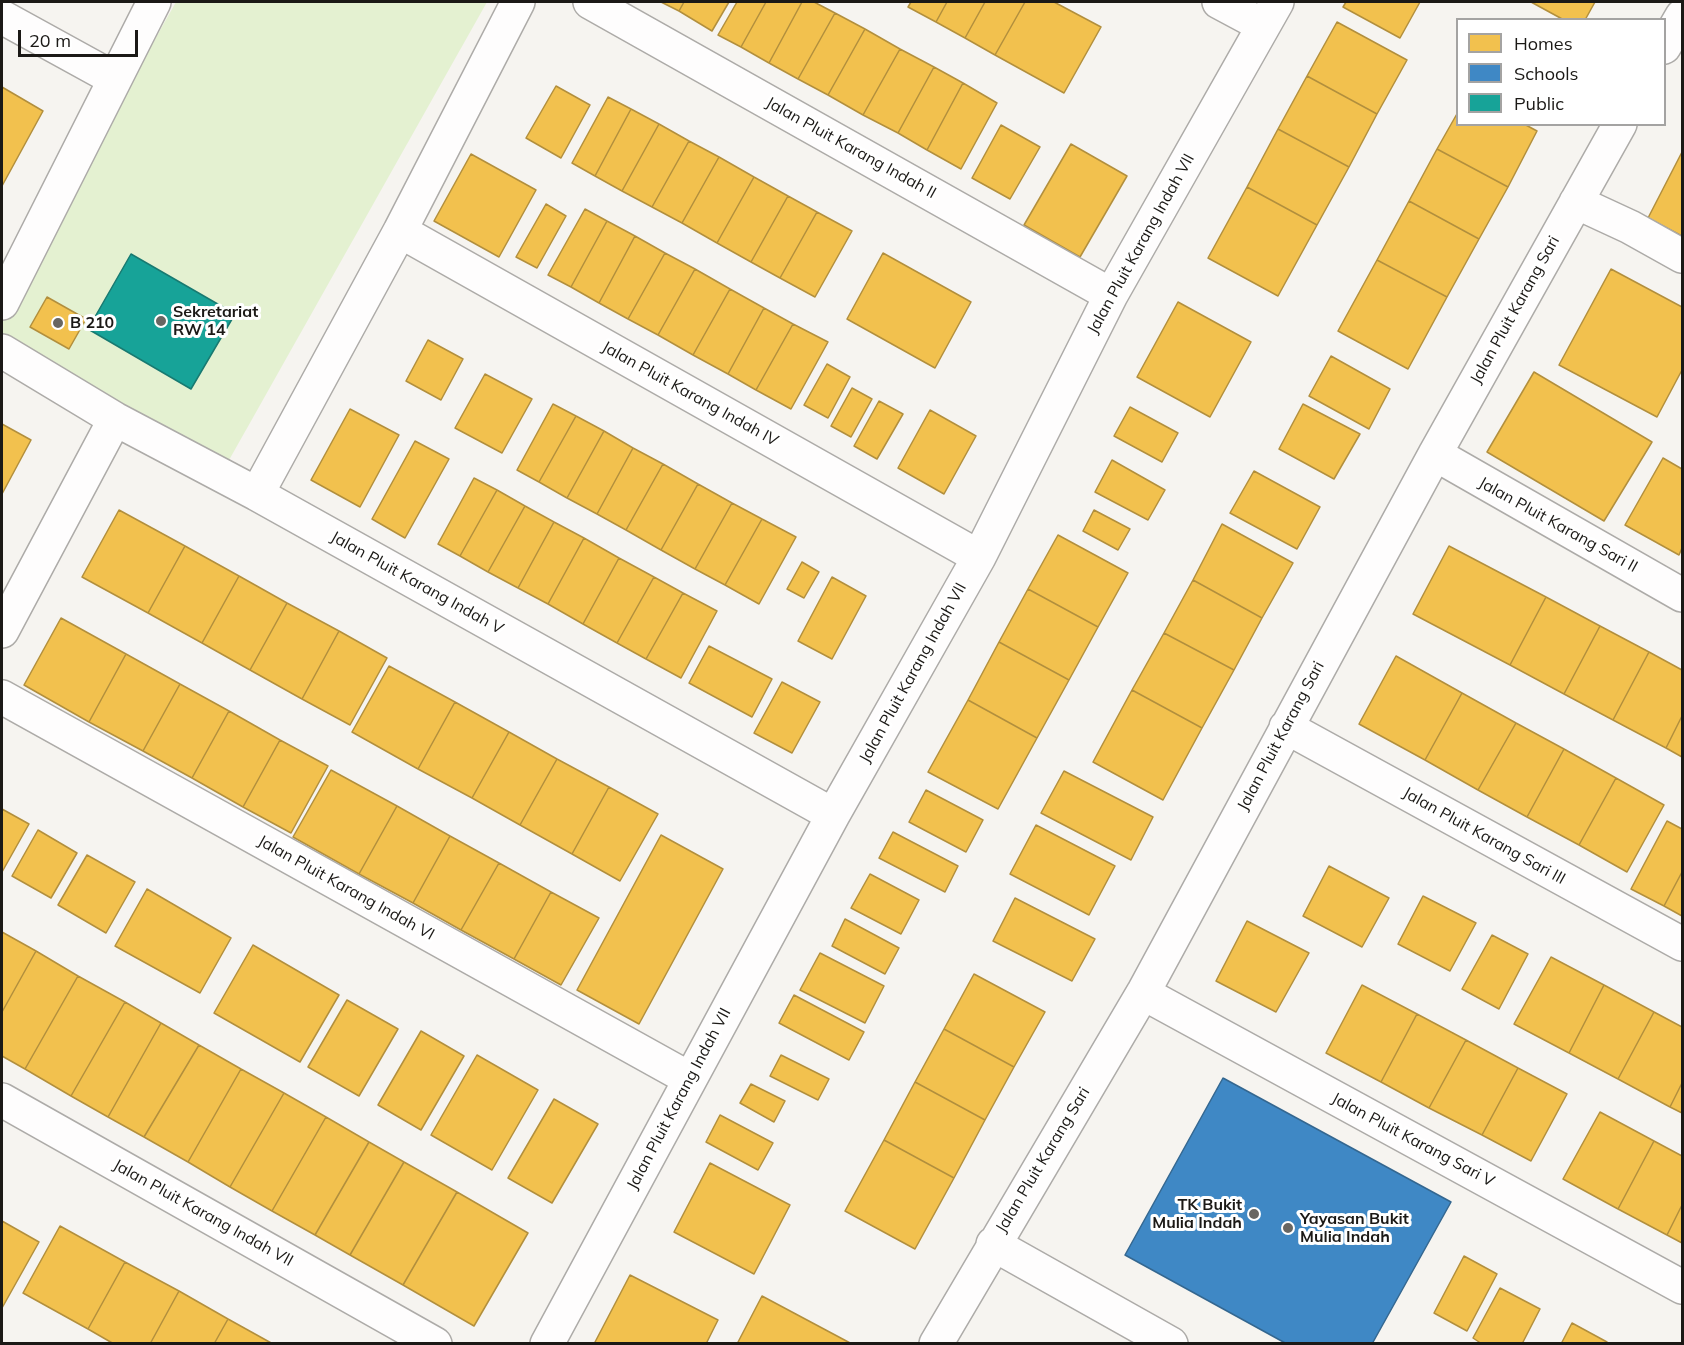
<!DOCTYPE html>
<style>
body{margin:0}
#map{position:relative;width:1684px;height:1345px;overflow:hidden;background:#f6f4f0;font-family:Mulish,sans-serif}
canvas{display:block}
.frame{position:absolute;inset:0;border:3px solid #1b1916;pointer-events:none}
.legend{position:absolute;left:1456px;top:18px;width:210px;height:108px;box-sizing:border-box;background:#fff;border:2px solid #a4a3a2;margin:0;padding:8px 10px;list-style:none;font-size:18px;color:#1b1916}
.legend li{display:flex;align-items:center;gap:12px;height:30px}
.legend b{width:30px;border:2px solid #a4a3a2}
.scale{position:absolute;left:18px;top:30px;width:120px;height:27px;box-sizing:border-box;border:3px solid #1b1916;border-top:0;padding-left:8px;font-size:18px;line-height:21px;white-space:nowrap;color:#1b1916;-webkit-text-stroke:4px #fff;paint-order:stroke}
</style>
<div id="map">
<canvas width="1684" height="1345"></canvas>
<div class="frame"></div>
<ul class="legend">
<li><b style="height:16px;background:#f2c14e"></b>Homes</li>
<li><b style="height:16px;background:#3f88c5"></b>Schools</li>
<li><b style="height:16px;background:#17a398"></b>Public</li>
</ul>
<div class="scale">20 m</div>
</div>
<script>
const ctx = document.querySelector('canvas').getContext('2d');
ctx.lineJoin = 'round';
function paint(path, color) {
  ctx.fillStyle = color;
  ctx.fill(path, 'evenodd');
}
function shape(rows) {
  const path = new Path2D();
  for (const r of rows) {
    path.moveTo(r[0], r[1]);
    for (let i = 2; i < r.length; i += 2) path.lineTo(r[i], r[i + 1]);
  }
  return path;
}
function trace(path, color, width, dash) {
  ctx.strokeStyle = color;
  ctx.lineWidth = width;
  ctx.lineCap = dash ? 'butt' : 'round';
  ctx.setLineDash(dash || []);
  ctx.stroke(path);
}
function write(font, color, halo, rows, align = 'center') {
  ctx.font = font + ' Mulish,sans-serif';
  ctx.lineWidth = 6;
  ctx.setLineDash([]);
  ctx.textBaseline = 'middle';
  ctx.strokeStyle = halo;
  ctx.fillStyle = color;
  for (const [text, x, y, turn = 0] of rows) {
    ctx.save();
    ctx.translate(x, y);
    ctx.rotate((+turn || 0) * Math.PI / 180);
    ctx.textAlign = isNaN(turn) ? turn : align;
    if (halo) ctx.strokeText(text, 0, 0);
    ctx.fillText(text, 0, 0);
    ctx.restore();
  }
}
paint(shape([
 [176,2,487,2,224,469,2,345,2,310]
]), '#e4f1d1');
const homes = shape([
 [661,2,684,2,679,11,661,2],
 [684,2,729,2,712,31,679,11,684,2],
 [737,2,766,2,741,47,718,35,737,2],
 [766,2,802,2,769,63,741,47,766,2],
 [802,2,814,2,835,13,798,79,769,63,802,2],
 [911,2,947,2,936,22,908,7,911,2],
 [947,2,985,2,965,38,936,22,947,2],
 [985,2,1025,2,995,55,965,38,985,2],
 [1025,2,1054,2,1101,27,1064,93,995,55,1025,2],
 [1346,2,1420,2,1400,38,1343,7,1346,2],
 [1531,2,1595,2,1585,20,1564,20,1531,2],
 [835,13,865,29,828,95,798,79,835,13],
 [1337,22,1407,60,1377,114,1307,76,1337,22],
 [865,29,900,49,863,115,828,95,865,29],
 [900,49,934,67,898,133,863,115,900,49],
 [934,67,963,83,927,150,898,133,934,67],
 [1307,76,1377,114,1349,167,1278,129,1307,76],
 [963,83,997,103,961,169,927,150,963,83],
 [556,86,590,105,561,158,526,138,556,86],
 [2,87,43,111,2,186,2,87],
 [608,97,631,109,595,176,572,163,608,97],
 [631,109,659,124,622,191,595,176,631,109],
 [1458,112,1458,124,1524,124,1537,131,1508,187,1437,149,1458,112],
 [659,124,689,141,652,207,622,191,659,124],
 [1001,125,1040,147,1010,199,972,178,1001,125],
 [1278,129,1349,167,1317,225,1247,187,1278,129],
 [689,141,719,157,682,223,652,207,689,141],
 [1071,144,1127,176,1080,257,1024,225,1071,144],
 [1437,149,1508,187,1479,239,1409,201,1437,149],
 [1682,152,1682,236,1648,218,1682,152],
 [471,154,536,190,499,257,434,221,471,154],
 [719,157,754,177,717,243,682,223,719,157],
 [754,177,788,196,751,262,717,243,754,177],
 [1247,187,1317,225,1278,296,1208,258,1247,187],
 [788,196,817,212,780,278,751,262,788,196],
 [1409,201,1479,239,1447,297,1377,260,1409,201],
 [546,204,566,216,537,268,516,257,546,204],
 [585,209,607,221,571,287,548,275,585,209],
 [817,212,852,231,815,297,780,278,817,212],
 [607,221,635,236,599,303,571,287,607,221],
 [635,236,665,253,628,319,599,303,635,236],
 [665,253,695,269,658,335,628,319,665,253],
 [883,253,971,302,935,368,847,319,883,253],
 [1377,260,1447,297,1408,369,1338,331,1377,260],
 [695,269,730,289,693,355,658,335,695,269],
 [1611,269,1682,307,1682,370,1657,417,1559,365,1611,269],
 [730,289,764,308,728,374,693,355,730,289],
 [47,297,86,319,69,349,30,327,47,297],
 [1178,302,1251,342,1210,417,1137,377,1178,302],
 [764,308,793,324,756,390,728,374,764,308],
 [793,324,828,342,791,409,756,390,793,324],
 [428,340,463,359,441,400,406,381,428,340],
 [1331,356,1390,389,1369,429,1309,396,1331,356],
 [827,364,850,377,828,418,804,405,827,364],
 [1534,372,1652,442,1604,521,1487,452,1534,372],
 [485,374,532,399,502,453,455,428,485,374],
 [852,388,872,399,851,437,831,426,852,388],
 [879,401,903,414,877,459,854,446,879,401],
 [553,404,576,416,539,482,517,470,553,404],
 [1303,404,1360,434,1334,479,1279,449,1303,404],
 [1130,407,1178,433,1162,462,1114,436,1130,407],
 [350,409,399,435,360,507,311,480,350,409],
 [930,410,976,436,944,494,898,468,930,410],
 [576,416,604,431,567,498,539,482,576,416],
 [2,424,31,440,2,494,2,424],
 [604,431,633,448,597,514,567,498,604,431],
 [415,441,449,459,405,538,372,519,415,441],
 [633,448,663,464,626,530,597,514,633,448],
 [1663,458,1682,469,1682,548,1679,555,1625,525,1663,458],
 [1112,460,1165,490,1148,520,1095,492,1112,460],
 [663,464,698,484,661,550,626,530,663,464],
 [1254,471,1320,507,1297,549,1230,513,1254,471],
 [474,478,497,490,460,556,438,544,474,478],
 [698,484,732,503,695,569,661,550,698,484],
 [497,490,525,506,488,572,460,556,497,490],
 [732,503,762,519,725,585,695,569,732,503],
 [525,506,554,522,518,588,488,572,525,506],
 [119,510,185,546,148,613,82,577,119,510],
 [1094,510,1130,529,1118,550,1083,531,1094,510],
 [762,519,796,537,759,604,725,585,762,519],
 [554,522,584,538,548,604,518,588,554,522],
 [1222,524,1293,563,1262,618,1193,580,1222,524],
 [1058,535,1128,573,1098,627,1028,589,1058,535],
 [584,538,619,558,583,624,548,604,584,538],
 [185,546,239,576,202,643,148,613,185,546],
 [1449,546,1546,597,1510,665,1413,614,1449,546],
 [619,558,654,577,617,643,583,624,619,558],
 [802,562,819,572,804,598,787,589,802,562],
 [239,576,287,603,250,670,202,643,239,576],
 [654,577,683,593,646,659,617,643,654,577],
 [832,577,866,596,832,659,798,641,832,577],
 [1193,580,1262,618,1234,670,1164,633,1193,580],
 [1028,589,1098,627,1069,680,999,642,1028,589],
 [683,593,717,611,681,678,646,659,683,593],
 [1546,597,1600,626,1564,694,1510,665,1546,597],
 [287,603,339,631,302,699,250,670,287,603],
 [61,618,126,654,89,722,24,685,61,618],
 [1600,626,1649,652,1613,720,1564,694,1600,626],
 [339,631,387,658,350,725,302,699,339,631],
 [1164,633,1234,670,1202,728,1132,690,1164,633],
 [999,642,1069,680,1037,738,968,700,999,642],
 [709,646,772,679,752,717,689,683,709,646],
 [1649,652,1682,670,1682,716,1666,748,1613,720,1649,652],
 [126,654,180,684,143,751,89,722,126,654],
 [1396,656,1462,693,1425,760,1359,724,1396,656],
 [389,666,455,702,418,769,352,732,389,666],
 [782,682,820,702,792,753,754,733,782,682],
 [180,684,229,711,192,778,143,751,180,684],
 [1132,690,1202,728,1163,800,1093,762,1132,690],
 [1462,693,1516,723,1478,790,1425,760,1462,693],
 [968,700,1037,738,998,809,928,772,968,700],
 [455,702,509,732,472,798,418,769,455,702],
 [229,711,280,740,243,807,192,778,229,711],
 [1682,716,1682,757,1666,748,1682,716],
 [1516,723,1564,749,1527,817,1478,790,1516,723],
 [509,732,557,759,520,825,472,798,509,732],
 [280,740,328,766,291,833,243,807,280,740],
 [1564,749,1616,778,1579,845,1527,817,1564,749],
 [557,759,609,787,572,854,520,825,557,759],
 [331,770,397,806,359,874,293,837,331,770],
 [1064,771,1153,817,1131,860,1041,813,1064,771],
 [1616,778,1664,805,1627,872,1579,845,1616,778],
 [609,787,658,814,620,881,572,854,609,787],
 [926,790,983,820,966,852,909,822,926,790],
 [397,806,450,836,413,903,359,874,397,806],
 [2,809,29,824,2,872,2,809],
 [1667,821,1682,829,1682,872,1664,906,1631,889,1667,821],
 [1036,825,1115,866,1089,915,1010,874,1036,825],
 [38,830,77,853,51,898,12,876,38,830],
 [893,832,958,866,945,892,879,858,893,832],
 [661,835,723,869,639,1024,577,990,661,835],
 [450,836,499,863,461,930,413,903,450,836],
 [87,855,135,882,106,933,58,905,87,855],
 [499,863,551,892,514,959,461,930,499,863],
 [1329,866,1389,898,1362,947,1303,916,1329,866],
 [1682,872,1682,916,1664,906,1682,872],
 [870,874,919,900,901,934,851,908,870,874],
 [147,889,231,938,200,993,115,946,147,889],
 [551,892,599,918,561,985,514,959,551,892],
 [1423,896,1476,923,1450,971,1398,944,1423,896],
 [1015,898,1095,939,1072,981,993,941,1015,898],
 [845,919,899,948,885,974,832,946,845,919],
 [1247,921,1309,953,1276,1012,1216,981,1247,921],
 [2,932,36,951,2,1012,2,932],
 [1492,935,1528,954,1499,1009,1462,989,1492,935],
 [253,945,339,995,300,1062,214,1013,253,945],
 [36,951,78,976,25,1069,2,1056,2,1012,36,951],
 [820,953,884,986,865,1023,800,990,820,953],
 [1551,957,1604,985,1569,1053,1514,1024,1551,957],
 [974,974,1045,1012,1014,1067,944,1029,974,974],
 [78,976,125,1002,71,1096,25,1069,78,976],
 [1362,985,1417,1014,1381,1082,1326,1053,1362,985],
 [1604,985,1654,1012,1618,1079,1569,1053,1604,985],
 [794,995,864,1032,849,1060,779,1023,794,995],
 [347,1000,398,1029,359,1096,308,1067,347,1000],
 [125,1002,161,1023,108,1117,71,1096,125,1002],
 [1654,1012,1682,1027,1682,1083,1670,1107,1618,1079,1654,1012],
 [1417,1014,1466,1040,1429,1108,1381,1082,1417,1014],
 [161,1023,199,1045,144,1137,108,1117,161,1023],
 [944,1029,1014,1067,985,1120,915,1082,944,1029],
 [421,1031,464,1056,421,1130,378,1105,421,1031],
 [1466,1040,1518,1068,1482,1135,1429,1108,1466,1040],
 [199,1045,241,1069,188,1162,144,1137,199,1045],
 [477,1055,538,1090,492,1170,431,1135,477,1055],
 [781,1055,829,1079,818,1100,770,1076,781,1055],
 [1518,1068,1567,1094,1531,1161,1482,1135,1518,1068],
 [241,1069,284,1093,230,1187,188,1162,241,1069],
 [915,1082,985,1120,954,1178,884,1140,915,1082],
 [1682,1083,1682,1113,1670,1107,1682,1083],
 [751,1084,785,1101,774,1122,740,1103,751,1084],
 [284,1093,326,1117,272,1211,230,1187,284,1093],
 [554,1099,598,1124,552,1203,508,1178,554,1099],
 [1600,1112,1654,1141,1618,1209,1563,1179,1600,1112],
 [720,1115,773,1143,758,1170,706,1142,720,1115],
 [326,1117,369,1142,315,1235,272,1211,326,1117],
 [884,1140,954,1178,915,1249,845,1211,884,1140],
 [1654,1141,1682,1156,1682,1205,1667,1235,1618,1209,1654,1141],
 [369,1142,404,1162,350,1255,315,1235,369,1142],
 [404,1162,457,1192,403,1285,350,1255,404,1162],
 [710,1163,790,1205,754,1274,674,1232,710,1163],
 [457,1192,528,1233,474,1326,403,1285,457,1192],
 [1682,1205,1682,1243,1667,1235,1682,1205],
 [2,1221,39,1242,2,1308,2,1221],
 [60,1226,125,1262,88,1329,23,1293,60,1226],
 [1464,1256,1497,1274,1467,1331,1434,1313,1464,1256],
 [125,1262,179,1291,150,1344,114,1344,88,1329,125,1262],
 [630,1275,718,1320,706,1344,594,1344,630,1275],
 [1500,1288,1540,1309,1522,1344,1482,1344,1473,1338,1500,1288],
 [179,1291,228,1319,214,1344,150,1344,179,1291],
 [762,1296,852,1344,737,1344,762,1296],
 [228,1319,273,1344,214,1344,228,1319],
 [1572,1323,1607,1342,1606,1344,1561,1344,1572,1323]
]);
paint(homes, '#f2c14e');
trace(homes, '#b28f3d', 1.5);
const schools = shape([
 [1223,1078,1451,1202,1372,1344,1287,1344,1125,1255,1223,1078]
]);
paint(schools, '#3f88c5');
trace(schools, '#346790', 1.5);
const public = shape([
 [131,254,235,314,191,389,88,329,131,254]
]);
paint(public, '#17a398');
trace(public, '#187a71', 1.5);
const street = shape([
 [590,2,1111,295],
 [1219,2,1262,25],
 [2,17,113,78],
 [1664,47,1682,16],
 [1576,202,1630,227,1682,256],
 [400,231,979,557],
 [2,303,154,2],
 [2,351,115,419,257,494,833,815],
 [1435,454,1682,595],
 [257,494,400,231,518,2],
 [2,631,115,419],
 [2,697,690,1079],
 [1286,727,1682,944],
 [1143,993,1682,1287],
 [993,1244,1171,1344],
 [547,1344,833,815,979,557,1111,295,1277,2],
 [936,1344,1143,993,1435,454,1620,124]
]);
const secondary = shape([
 [2,1100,435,1344]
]);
trace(street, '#adaba8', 36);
trace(secondary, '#adaba8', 36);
trace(street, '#fefdfd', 33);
trace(secondary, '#fefdfd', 33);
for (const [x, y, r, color] of [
 [161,321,6,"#686662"],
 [58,323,6,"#686662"],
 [1254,1214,6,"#686662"],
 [1288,1228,6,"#686662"]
]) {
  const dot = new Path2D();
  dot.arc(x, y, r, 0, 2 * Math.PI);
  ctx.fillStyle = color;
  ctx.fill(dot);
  trace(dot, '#fff', 2);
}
write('16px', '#1b1916', '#fff', [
 ["Jalan Pluit Karang Indah II",851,148,29],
 ["Jalan Pluit Karang Indah VII",1141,244,-61],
 ["Jalan Pluit Karang Sari",1515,310,-61],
 ["Jalan Pluit Karang Indah IV",690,394,29],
 ["Jalan Pluit Karang Sari II",1558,525,29],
 ["Jalan Pluit Karang Indah V",417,583,29],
 ["Jalan Pluit Karang Indah VII",913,673,-61],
 ["Jalan Pluit Karang Sari",1281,736,-62],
 ["Jalan Pluit Karang Sari III",1484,836,29],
 ["Jalan Pluit Karang Indah VI",346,888,29],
 ["Jalan Pluit Karang Indah VII",679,1099,-62],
 ["Jalan Pluit Karang Sari V",1413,1140,28],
 ["Jalan Pluit Karang Sari",1043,1160,-59],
 ["Jalan Pluit Karang Indah VII",203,1213,29]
]);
write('bold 16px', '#1b1916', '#fff', [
 ["Sekretariat",173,312],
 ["RW 14",173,330],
 ["B 210",70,323],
 ["TK Bukit",1242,1205,"right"],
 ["Mulia Indah",1242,1223,"right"],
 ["Yayasan Bukit",1300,1219],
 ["Mulia Indah",1300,1237]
], 'left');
</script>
